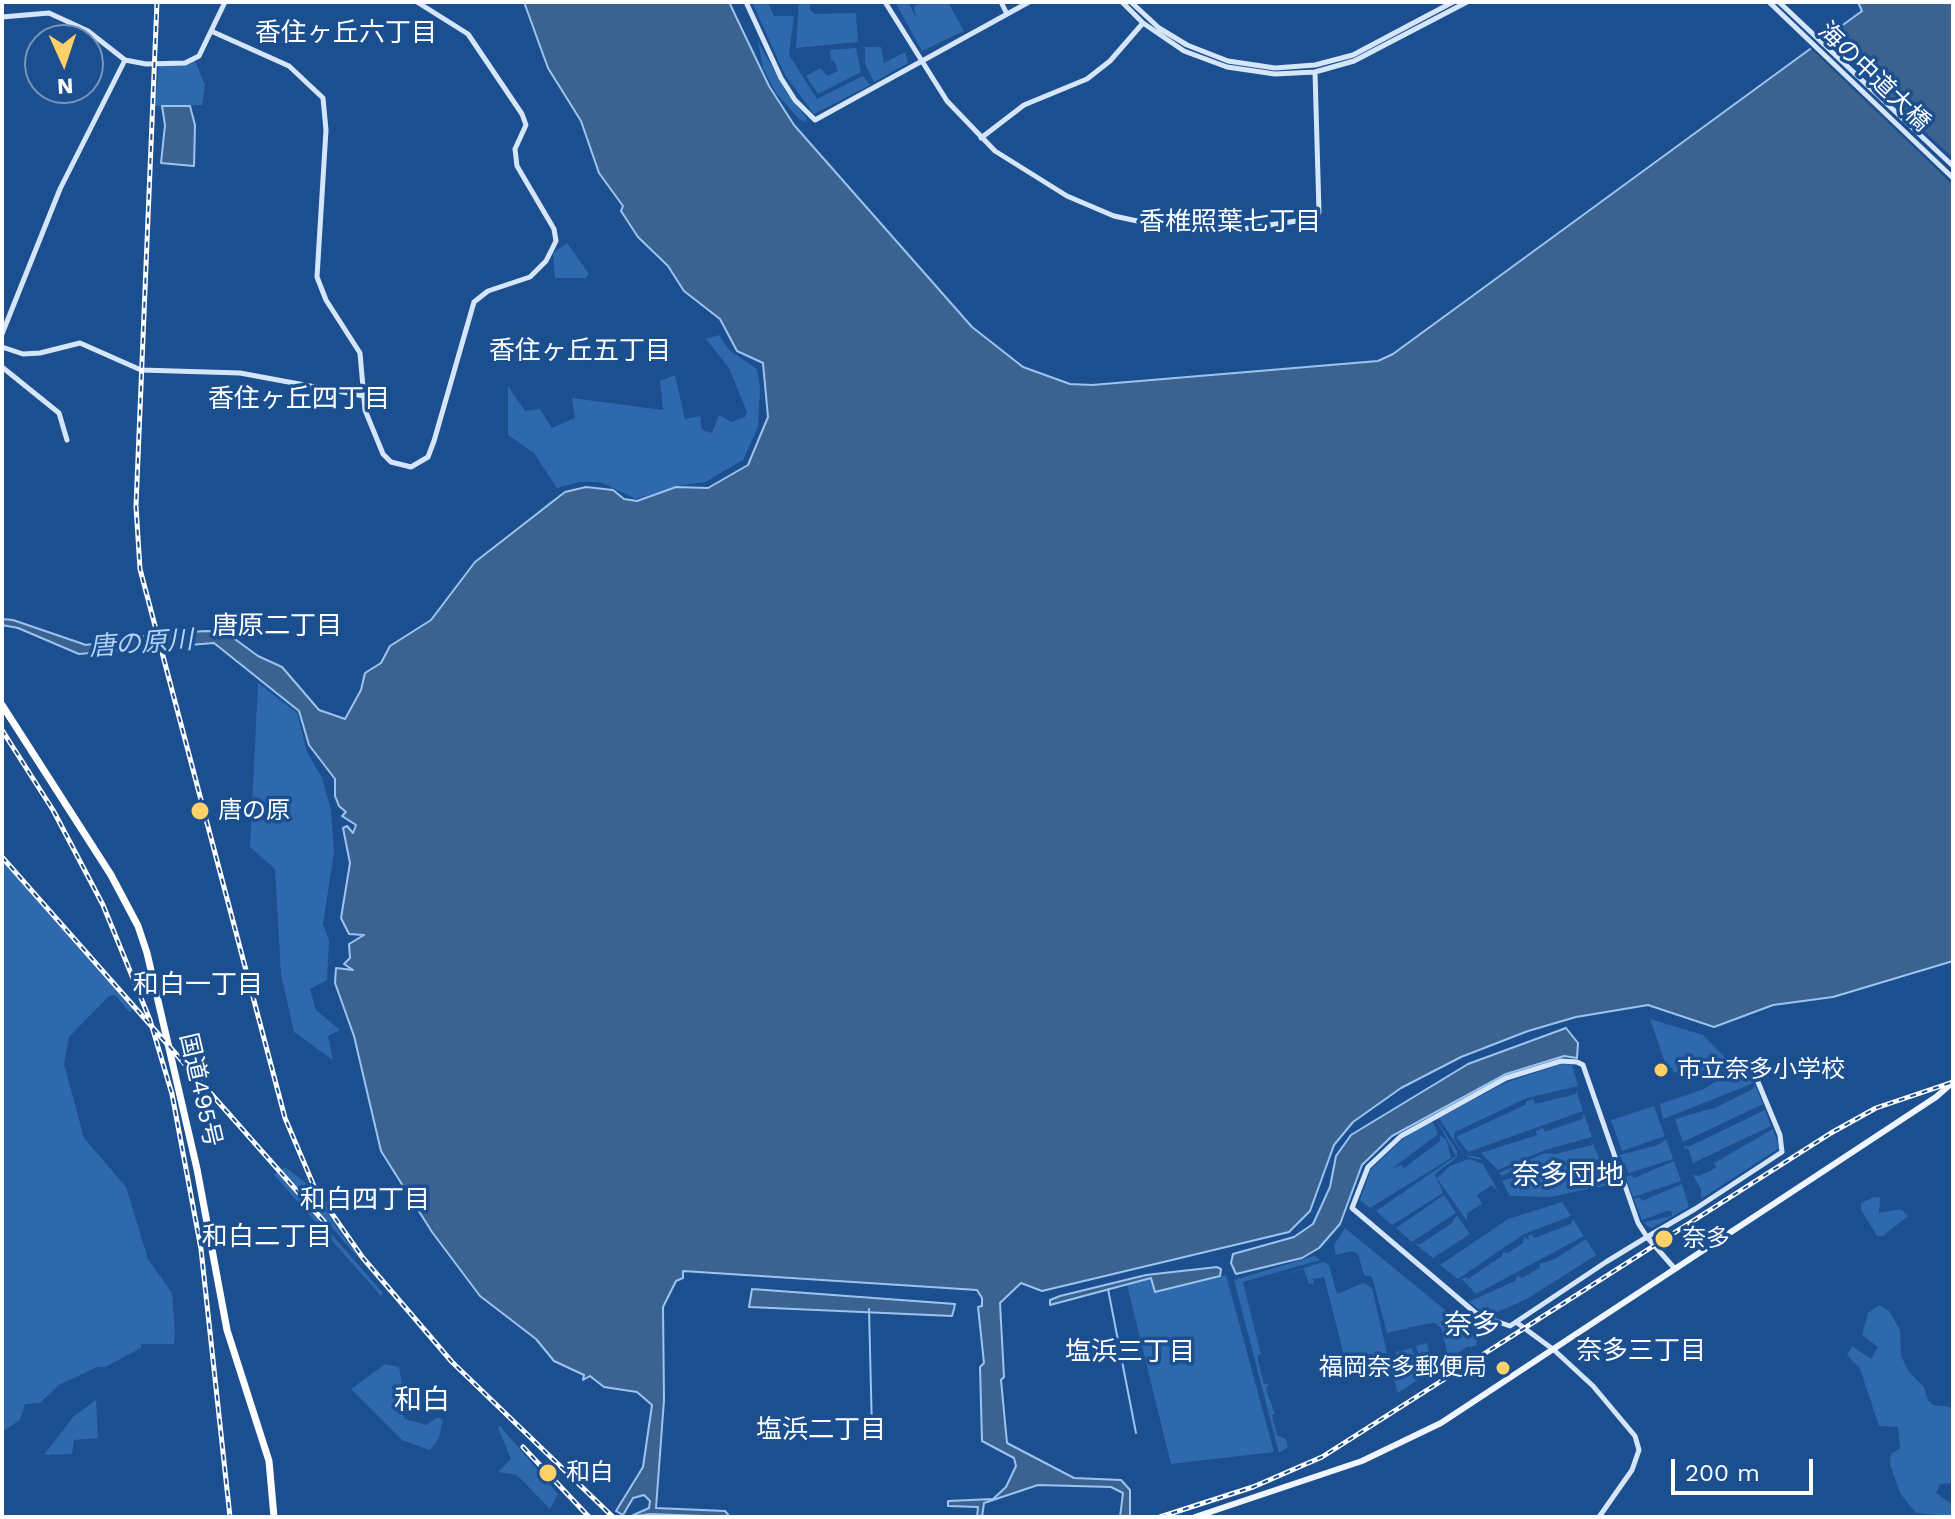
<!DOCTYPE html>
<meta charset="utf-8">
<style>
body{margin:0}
#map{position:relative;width:1955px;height:1519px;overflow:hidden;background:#1b4f8f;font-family:"Work Sans",sans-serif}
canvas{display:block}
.frame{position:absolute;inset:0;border:4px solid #fff;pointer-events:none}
.north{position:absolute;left:24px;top:24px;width:80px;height:80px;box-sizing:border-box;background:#1b4f8f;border:2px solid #7695bc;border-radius:50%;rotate:177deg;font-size:22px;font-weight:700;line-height:32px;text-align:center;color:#fff}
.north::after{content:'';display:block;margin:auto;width:28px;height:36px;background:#ffd166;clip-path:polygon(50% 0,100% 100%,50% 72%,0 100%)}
.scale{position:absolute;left:1671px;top:1459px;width:142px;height:36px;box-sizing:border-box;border:4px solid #fff;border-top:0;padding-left:10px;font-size:24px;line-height:28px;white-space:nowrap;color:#fff;-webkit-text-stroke:6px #1b4f8f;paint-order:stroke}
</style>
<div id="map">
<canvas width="1955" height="1519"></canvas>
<div class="frame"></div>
<div class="north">N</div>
<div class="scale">200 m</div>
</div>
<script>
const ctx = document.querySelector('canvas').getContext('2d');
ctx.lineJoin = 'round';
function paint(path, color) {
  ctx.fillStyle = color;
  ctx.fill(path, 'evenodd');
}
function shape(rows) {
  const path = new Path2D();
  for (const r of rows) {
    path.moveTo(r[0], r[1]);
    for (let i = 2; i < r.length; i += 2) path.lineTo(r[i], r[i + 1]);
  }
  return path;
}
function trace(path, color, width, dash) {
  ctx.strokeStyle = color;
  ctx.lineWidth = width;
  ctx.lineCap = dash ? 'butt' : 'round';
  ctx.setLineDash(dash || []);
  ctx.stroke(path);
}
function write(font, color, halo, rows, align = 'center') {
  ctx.font = font + ' "Work Sans","Noto Sans JP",sans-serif';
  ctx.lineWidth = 7;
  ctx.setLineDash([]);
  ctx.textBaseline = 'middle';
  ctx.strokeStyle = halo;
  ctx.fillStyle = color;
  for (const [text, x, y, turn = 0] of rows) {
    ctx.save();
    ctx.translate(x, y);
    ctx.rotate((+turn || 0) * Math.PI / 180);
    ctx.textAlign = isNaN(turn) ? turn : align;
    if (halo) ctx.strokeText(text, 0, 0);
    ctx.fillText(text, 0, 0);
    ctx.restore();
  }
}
paint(shape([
 [752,2,768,2,774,16,794,16,789,55,817,99,863,76,870,85,814,114,785,75],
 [799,2,810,2,810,10,815,14,856,13,858,42,796,48],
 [895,2,908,2,916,17,914,7,921,2,934,2,936,5,936,2,948,2,964,31,922,51],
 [758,41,785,90,807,119,806,122,799,119,776,93,763,68],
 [865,47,881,47,884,63,905,52,908,63,874,82,865,64],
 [856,48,861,72,818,94,806,76,820,68,828,76,838,71,834,61,831,60,830,50],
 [195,61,205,85,202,105,155,106,159,64],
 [567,243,589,274,586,278,555,278,553,253],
 [719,335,729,350,757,369,760,388,758,427,743,460,705,482,676,486,658,501,480,753,339,719,347,717,361,690,365,673,381,663,390,646,431,620,475,562,513,535,549,502,565,492,586,487,613,490,624,499,637,501,674,487,636,499,600,482,580,482,557,488,534,453,508,435,508,386,525,411,540,409,552,428,575,418,572,398,663,410,660,381,675,375,685,419,700,416,702,430,712,433,719,415,732,422,745,417,747,412,729,368,706,339],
 [258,683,297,713,307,752,322,778,331,810,334,852,323,924,329,941,327,980,310,989,316,1010,340,1030,328,1036,333,1060,294,1032,281,974,275,869,250,847],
 [2,860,133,1008,130,1013,115,995,109,996,69,1037,64,1064,84,1138,126,1187,148,1259,172,1293,175,1334,174,1344,141,1344,141,1348,105,1367,97,1367,59,1385,40,1403,25,1404,20,1420,3,1431],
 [1650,1019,1703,1035,1732,1065,1709,1078,1704,1070,1691,1076,1687,1069,1674,1073,1672,1068,1667,1068],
 [1562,1064,1572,1065,1578,1086,1527,1098,1455,1132,1454,1139,1464,1155,1479,1157,1482,1160,1468,1157,1462,1153,1439,1118,1507,1082],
 [1738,1067,1754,1083,1663,1119,1660,1104,1704,1089],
 [1755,1085,1763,1104,1683,1142,1675,1119,1717,1107,1753,1089],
 [1576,1090,1583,1111,1468,1152,1456,1137,1525,1105,1527,1101,1533,1099,1535,1104,1576,1094],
 [1654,1106,1665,1136,1622,1151,1611,1120],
 [1765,1110,1771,1126,1693,1163,1688,1148,1685,1149,1684,1145,1688,1147],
 [1584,1114,1592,1137,1545,1150,1498,1170,1481,1153,1537,1135,1536,1131,1543,1128,1545,1132,1582,1119],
 [1436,1119,1457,1151,1457,1156,1455,1159,1435,1174,1443,1193,1392,1225,1376,1211,1456,1156],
 [1432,1121,1438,1134,1393,1168,1401,1165,1404,1168,1440,1141,1440,1136,1446,1139,1451,1158,1370,1208,1360,1200,1371,1169,1404,1138],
 [1773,1129,1779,1148,1701,1199,1701,1189,1693,1175,1699,1176,1716,1168,1714,1163],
 [1666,1139,1673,1159,1629,1173,1619,1155,1658,1145],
 [1591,1140,1600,1160,1556,1173,1559,1177,1565,1176,1604,1165,1603,1162,1611,1184,1605,1172,1608,1185,1550,1197,1510,1196,1502,1181,1518,1176,1516,1169,1502,1176,1499,1173,1545,1153,1556,1154,1592,1145],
 [1469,1159,1483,1164,1499,1193,1492,1185,1477,1195,1482,1204,1467,1213,1467,1221,1437,1178,1450,1166],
 [1674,1161,1681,1181,1633,1197,1626,1177,1632,1175,1634,1178],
 [285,1167,311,1187,341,1234,387,1290,281,1170],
 [277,1172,383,1293,381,1296,274,1175],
 [1682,1184,1689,1207,1652,1228,1647,1226,1644,1222,1672,1216,1672,1213,1670,1210,1642,1220,1634,1199,1640,1197,1642,1201],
 [1444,1195,1456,1213,1412,1242,1396,1228],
 [1874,1197,1880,1198,1879,1213,1901,1209,1908,1216,1883,1236,1877,1236,1861,1210,1861,1203],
 [1562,1202,1571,1216,1524,1234,1458,1279,1440,1265,1508,1219],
 [1457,1215,1470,1234,1433,1258,1414,1243,1419,1245,1451,1224],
 [1573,1219,1584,1236,1476,1294,1463,1280,1459,1281,1466,1277,1468,1279,1502,1256,1503,1252,1508,1253,1523,1243,1524,1237,1529,1240,1528,1236,1532,1234,1534,1238,1571,1224],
 [1345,1228,1478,1337,1476,1346,1467,1347,1398,1393,1387,1357,1397,1359,1396,1352,1412,1348,1413,1353,1418,1353,1416,1346,1427,1343,1431,1359,1448,1355,1441,1328,1435,1323,1425,1324,1387,1333,1372,1277,1364,1275,1358,1254,1351,1251,1336,1255,1334,1245],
 [1586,1239,1596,1255,1527,1299,1488,1316,1469,1302,1515,1281,1518,1275,1522,1278,1540,1268,1539,1264,1555,1259],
 [1315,1256,1320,1260,1243,1282,1261,1354,1257,1356,1264,1384,1269,1384,1266,1389,1275,1414,1272,1415,1277,1435,1286,1439,1288,1447,1279,1453,1234,1280],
 [1323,1262,1329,1265,1337,1294,1363,1283,1372,1288,1387,1353,1358,1356,1358,1360,1346,1363,1324,1277,1313,1279,1314,1283,1309,1284,1304,1269,1276,1277],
 [1226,1275,1274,1452,1171,1464,1127,1285,1152,1278,1156,1292],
 [1879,1305,1889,1311,1900,1330,1901,1356,1909,1372,1924,1387,1928,1400,1933,1405,1951,1407,1953,1483,1940,1484,1936,1493,1952,1504,1953,1517,1916,1513,1900,1493,1890,1464,1891,1454,1900,1448,1898,1427,1879,1426,1860,1369,1847,1355,1852,1346,1871,1359,1878,1347,1862,1335,1868,1313],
 [385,1364,399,1367,402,1383,395,1399,405,1419,426,1425,438,1417,443,1420,439,1438,430,1450,402,1440,351,1389],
 [96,1400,98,1438,74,1440,72,1454,44,1455,74,1416],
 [500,1426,558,1494,550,1509,517,1475,498,1472,511,1459,498,1428]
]), '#2e69ad');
const water = shape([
 [524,2,729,2,769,86,794,125,972,327,1023,367,1070,384,1092,385,1378,361,1393,354,1862,11,1858,2,1953,2,1953,961,1833,997,1773,1005,1714,1027,1648,1005,1576,1017,1528,1031,1461,1057,1401,1088,1353,1122,1334,1145,1310,1211,1289,1232,1042,1291,1021,1283,1000,1303,1004,1377,1001,1380,1007,1443,1074,1478,1121,1480,1130,1490,1130,1517,1120,1517,1123,1493,1111,1487,1038,1485,984,1503,982,1517,977,1517,978,1507,948,1506,948,1501,993,1499,1006,1487,1016,1466,1014,1458,982,1441,980,1367,984,1363,978,1307,982,1306,982,1298,977,1290,683,1271,683,1278,676,1281,663,1307,664,1400,656,1508,725,1511,730,1517,650,1514,629,1517,649,1508,650,1501,644,1495,633,1498,623,1515,616,1511,643,1467,652,1405,637,1392,604,1387,590,1376,583,1380,584,1375,554,1361,536,1339,480,1296,432,1232,381,1151,354,1036,335,983,336,968,353,970,344,964,350,958,349,944,364,935,349,934,341,918,350,863,343,828,347,826,353,833,356,825,342,816,346,812,339,806,335,796,335,779,309,745,299,711,214,643,79,654,18,628,2,625,2,619,13,620,86,645,165,633,208,631,228,634,258,656,282,667,319,710,345,719,361,690,365,673,381,663,390,646,431,620,475,562,565,492,586,487,613,490,624,499,637,501,676,487,708,488,748,465,768,417,763,363,737,351,720,319,684,291,668,266,638,237,621,211,623,206,599,173,581,121,548,68,524,2],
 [162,106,190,106,195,125,194,166,161,163,165,125,162,106],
 [1566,1028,1578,1043,1577,1058,1564,1056,1506,1074,1392,1136,1362,1165,1340,1224,1319,1248,1302,1258,1236,1274,1231,1263,1233,1254,1294,1237,1313,1224,1330,1187,1336,1156,1351,1135,1468,1064,1566,1028],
 [1217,1267,1221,1269,1220,1276,1159,1291,1155,1292,1151,1278,1050,1305,1050,1300,1060,1296,1146,1275,1217,1267],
 [752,1289,955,1304,954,1309,952,1316,749,1307,752,1289]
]);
paint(water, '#3c6290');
trace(water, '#9cc4f0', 2);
paint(shape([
 [1822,35,1953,158,1953,185,1808,46]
]), '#1b4f8f');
trace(shape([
 [1108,1289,1136,1433],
 [869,1309,872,1432]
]), '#9cc4f0', 2);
trace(shape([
 [746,2,781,78,795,100,815,120,1029,2],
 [885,2,947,101,995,151,1067,196,1114,216,1156,225,1230,231,1316,218,1319,212,1315,72],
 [1001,2,1007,14],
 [1122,2,1143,23,1184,51,1227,67,1275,74,1315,72,1354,61,1467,2],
 [1131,2,1159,28,1187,45,1228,61,1275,68,1315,65,1353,55,1453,2],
 [1769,2,1953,178],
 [1779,2,1953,166],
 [2,17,49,13,88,31,125,60,146,64,185,63,199,56,225,2],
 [211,31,289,66,323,98,326,130,317,277,326,300,360,353,365,410,383,454,391,462,411,467,428,457,434,441,474,302,488,291,530,277,546,261,556,241,554,229,517,166,515,149,526,125,522,114,468,34,417,2],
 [981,138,1024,105,1087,79,1110,61,1143,23],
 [2,334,60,189,125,60],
 [2,347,23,354,40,353,80,343,141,370,240,373,364,396],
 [2,367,59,413,67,440],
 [1675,1269,1647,1237,1638,1223,1583,1065,1577,1062,1561,1061,1506,1078,1401,1136,1368,1167,1352,1208,1478,1315,1510,1326,1606,1262,1647,1237,1695,1209,1782,1152,1780,1135,1758,1082],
 [1516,1322,1554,1350,1593,1386,1635,1436,1639,1450,1632,1470,1599,1517]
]), '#d6e6fa', 5);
trace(shape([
 [1195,1517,1362,1461,1441,1423,1936,1097,1953,1082]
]), '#f0f6ff', 6);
trace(shape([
 [2,705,111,875,138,926,147,953,197,1169,227,1330,269,1461,274,1517]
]), '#fff', 7);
const rail = shape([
 [157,2,136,506,140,569,285,1118,316,1191,363,1258,452,1362,613,1517],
 [2,730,53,810,103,905,150,1020,172,1094,201,1249,230,1517],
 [2,857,327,1225],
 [523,1447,589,1517],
 [1160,1517,1253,1487,1322,1457,1831,1133,1876,1108,1953,1082]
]);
trace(rail, '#fff', 5);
trace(rail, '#1b4f8f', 2, [6]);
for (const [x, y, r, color] of [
 [200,811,10,"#ffd166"],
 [1661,1070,8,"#ffd166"],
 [1664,1239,10,"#ffd166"],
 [1503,1368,8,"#ffd166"],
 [548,1473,10,"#ffd166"]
]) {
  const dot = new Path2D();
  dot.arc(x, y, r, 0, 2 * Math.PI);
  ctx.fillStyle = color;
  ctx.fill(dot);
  trace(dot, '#1b4f8f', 3);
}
write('24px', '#fff', '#1b4f8f', [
 ["海の中道大橋",1874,77,44],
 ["国道495号",200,1090,77]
]);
write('24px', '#fff', '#1b4f8f', [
 ["唐の原",218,811],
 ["市立奈多小学校",1677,1070],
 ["奈多",1682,1239],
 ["福岡奈多郵便局",1487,1368,"right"],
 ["和白",566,1473]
], 'left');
write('26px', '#fff', '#1b4f8f', [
 ["香住ヶ丘六丁目",346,33],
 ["香椎照葉七丁目",1230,222],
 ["香住ヶ丘五丁目",580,351],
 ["香住ヶ丘四丁目",299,399],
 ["唐原二丁目",277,626],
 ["和白一丁目",198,985],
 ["和白四丁目",365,1200],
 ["和白二丁目",267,1237],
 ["奈多三丁目",1641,1351],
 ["塩浜三丁目",1130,1352],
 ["塩浜二丁目",821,1430]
]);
write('italic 26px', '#b5d3f5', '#1b4f8f', [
 ["唐の原川",141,644,-4]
]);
write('28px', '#fff', '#1b4f8f', [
 ["奈多団地",1568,1176],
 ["奈多",1472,1326],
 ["和白",422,1401]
]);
</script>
